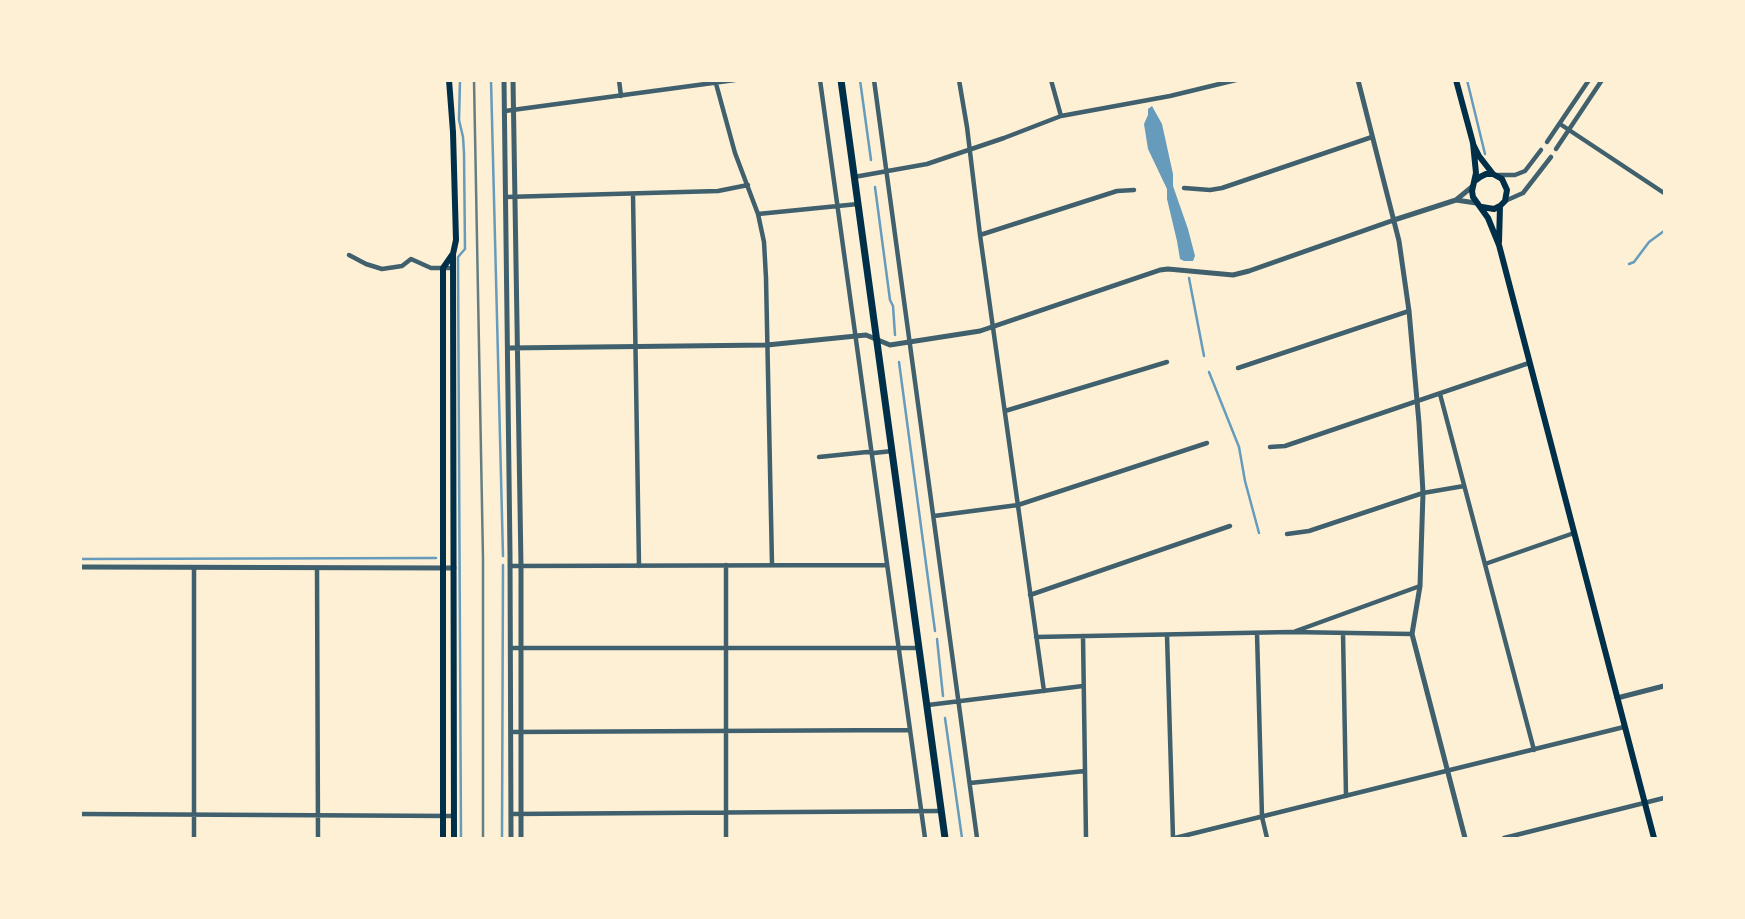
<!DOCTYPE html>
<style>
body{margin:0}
#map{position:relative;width:1745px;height:919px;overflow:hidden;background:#fdf0d5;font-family:"IBM Plex Sans",sans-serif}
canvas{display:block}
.frame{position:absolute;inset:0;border:82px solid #fdf0d5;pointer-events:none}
</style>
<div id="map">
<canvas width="1745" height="919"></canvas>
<div class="frame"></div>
</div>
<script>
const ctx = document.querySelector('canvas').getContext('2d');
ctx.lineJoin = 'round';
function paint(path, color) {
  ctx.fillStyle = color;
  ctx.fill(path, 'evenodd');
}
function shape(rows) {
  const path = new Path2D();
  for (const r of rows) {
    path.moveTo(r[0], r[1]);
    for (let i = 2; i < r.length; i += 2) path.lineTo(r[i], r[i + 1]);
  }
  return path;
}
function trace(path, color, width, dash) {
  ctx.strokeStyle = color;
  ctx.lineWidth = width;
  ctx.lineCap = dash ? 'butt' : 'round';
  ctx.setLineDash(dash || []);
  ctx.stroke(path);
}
paint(shape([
 [1152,106,1162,124,1173,174,1173,186,1188,229,1195,256,1193,261,1184,261,1180,259,1177,241,1167,199,1167,189,1148,149,1144,124,1148,115,1148,109]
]), '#669bbc');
trace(shape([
 [460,80,459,120,463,137,464,153,465,249,458,257,461,838],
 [491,80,503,556],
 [860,80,871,160],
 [1467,80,1485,154],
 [875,187,890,300,893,306,895,335],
 [1629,264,1634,262,1649,242,1664,231],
 [1189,278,1204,356],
 [899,362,935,631],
 [1209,372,1239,447,1245,481,1259,533],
 [80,559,436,558],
 [937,639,943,696],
 [945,718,962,838],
 [502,838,503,565]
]), '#669bbc', 2.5);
trace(shape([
 [619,80,621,96],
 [715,80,735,153,758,214,764,242,766,278,772,564],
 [820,80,925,838],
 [874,80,977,838],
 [959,80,967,127,980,235,1044,691],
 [1051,80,1061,116],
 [505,111,735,80],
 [1560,124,1664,193],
 [1547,142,1589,80],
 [1556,149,1602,80],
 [1498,175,1515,175,1525,171,1541,150],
 [854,177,927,164,1004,138,1061,116,1170,96,1236,80],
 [1184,188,1210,190,1222,188,1372,137],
 [633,194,639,566],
 [506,197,718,191,748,185],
 [1505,201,1523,193,1551,157],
 [758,214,858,204],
 [980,235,1117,191,1134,190],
 [349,255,366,264,382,269,402,266,411,259,431,268,453,268],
 [1238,368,1409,311],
 [1440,394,1534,750],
 [1005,411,1167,362],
 [1270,447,1285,446,1529,363],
 [819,457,867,452,874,453,892,451],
 [934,516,1018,505,1207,443],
 [1287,534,1309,531,1423,493,1464,486],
 [1485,564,1574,533],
 [510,566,887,565],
 [194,568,194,838],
 [317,568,318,838],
 [1030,595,1230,526],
 [1296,631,1420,586],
 [1257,633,1262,817,1267,838],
 [1343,633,1346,796],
 [1167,635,1173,838],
 [1083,636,1086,838],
 [1036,637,1291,632,1412,634],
 [511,648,918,648],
 [928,705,1083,686],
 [511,732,910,730],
 [970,783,1085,771],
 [80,814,454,816],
 [511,814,941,811],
 [726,838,726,565],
 [1175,838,1624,727],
 [1504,838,1664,798]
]), '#3f606c', 4.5);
trace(shape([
 [504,80,510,554,511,838],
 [513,80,521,566,521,838],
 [1358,80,1399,241,1409,311,1419,423,1423,493,1420,586,1412,634,1465,838],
 [1456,200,1473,186],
 [508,348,767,345,866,335,890,345,980,331,1160,270,1168,269,1233,275,1249,271,1394,220,1456,200,1476,203],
 [80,567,454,568],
 [1617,698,1664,686]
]), '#3f606c', 5);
trace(shape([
 [449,80,453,132,456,240,453,254,454,838],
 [1456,80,1473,143,1476,173,1472,191,1473,197,1488,218,1499,245,1654,838],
 [1473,144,1479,156,1493,174],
 [1476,180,1480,177,1486,174,1493,174,1502,179,1507,190,1505,201,1500,206,1494,209,1482,207],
 [1499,242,1500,206],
 [443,838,443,268,452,255]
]), '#003049', 6);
trace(shape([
 [841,80,945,838]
]), '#003049', 7);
trace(shape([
 [474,80,483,559,483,838]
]), '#657d81', 2.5);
</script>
